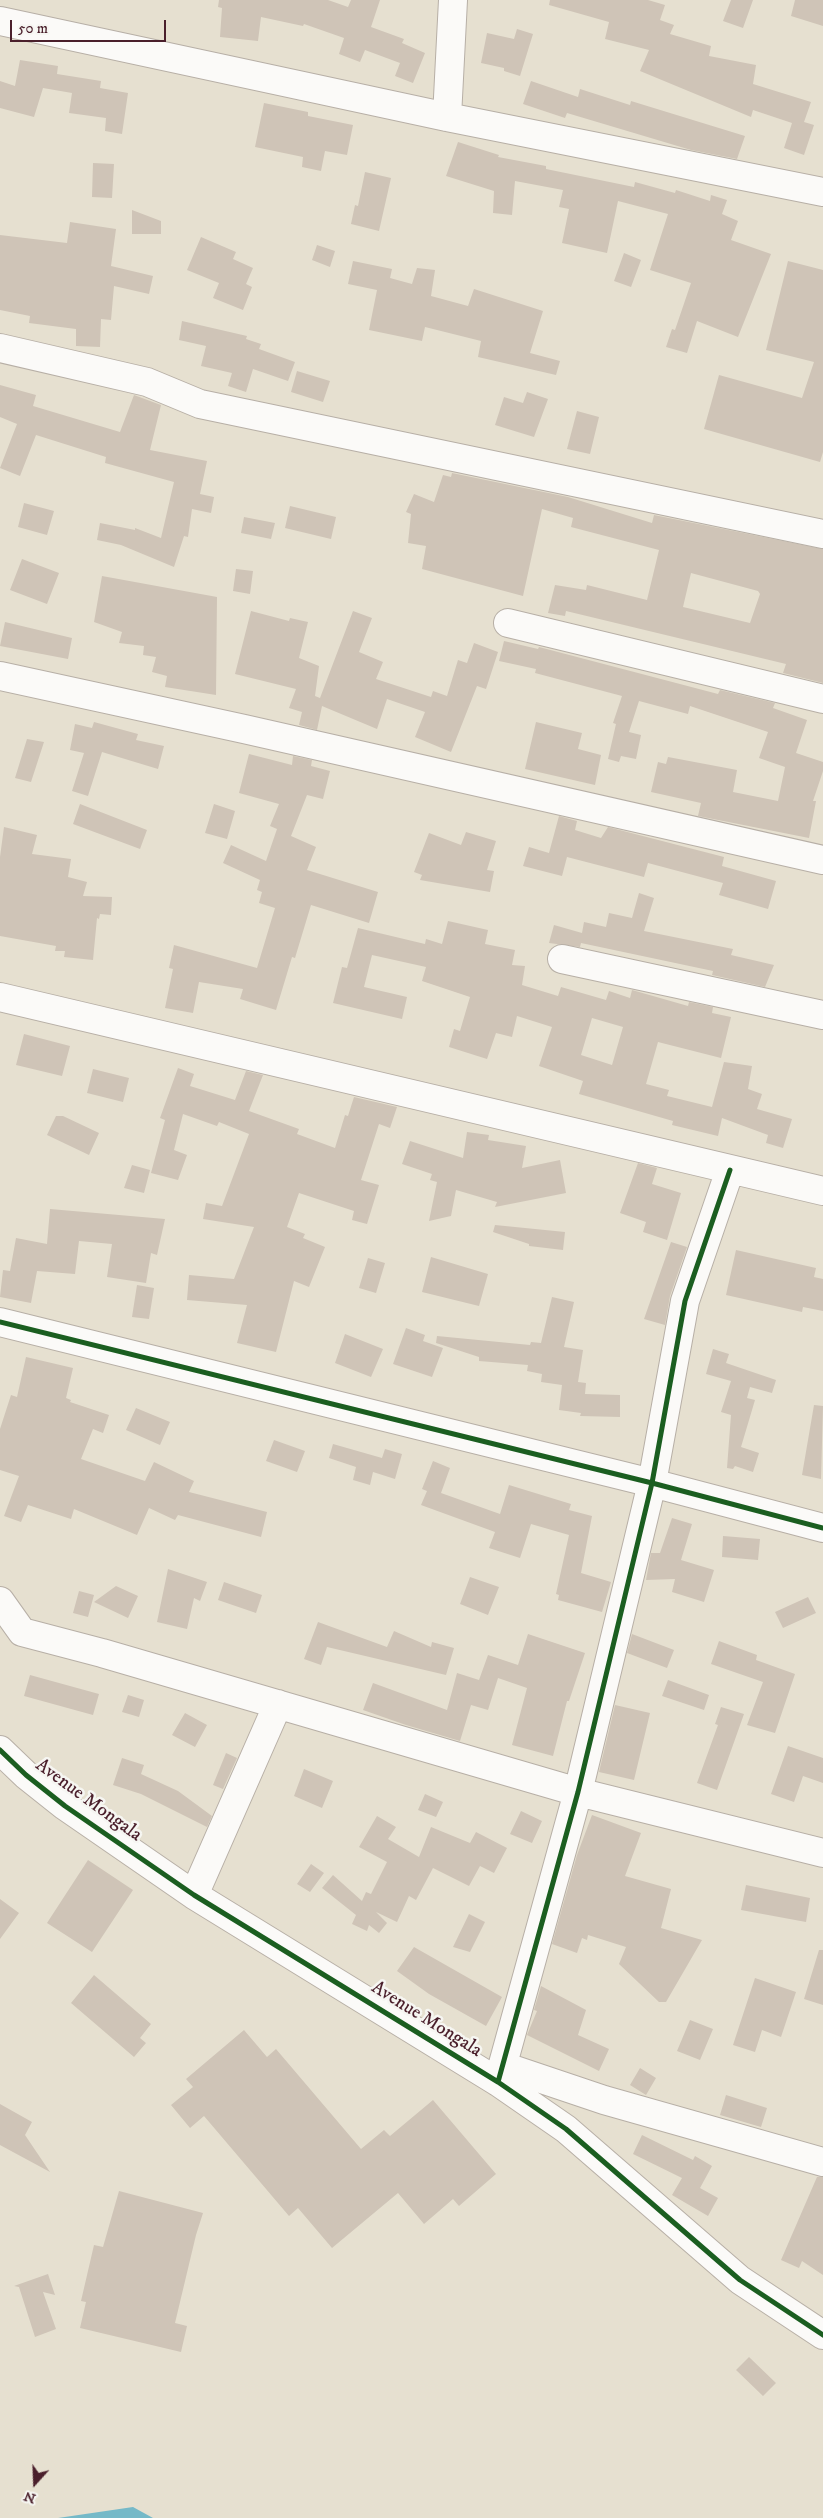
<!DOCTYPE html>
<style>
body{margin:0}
#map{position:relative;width:823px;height:2518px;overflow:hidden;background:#e6e0d0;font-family:"IM FELL DW Pica",serif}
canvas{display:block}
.north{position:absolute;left:10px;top:2458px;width:50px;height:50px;-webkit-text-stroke:4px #f6f6f2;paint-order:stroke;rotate:200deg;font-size:14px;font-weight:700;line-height:20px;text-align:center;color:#4a1f2b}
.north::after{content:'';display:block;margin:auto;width:18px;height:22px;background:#4a1f2b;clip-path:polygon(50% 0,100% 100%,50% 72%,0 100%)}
.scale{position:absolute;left:10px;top:20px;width:156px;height:22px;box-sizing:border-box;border:2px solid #4a1f2b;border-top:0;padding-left:6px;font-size:15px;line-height:18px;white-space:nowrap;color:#4a1f2b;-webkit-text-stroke:4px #f6f6f2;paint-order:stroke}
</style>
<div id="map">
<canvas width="823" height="2518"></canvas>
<div class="north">N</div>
<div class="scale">50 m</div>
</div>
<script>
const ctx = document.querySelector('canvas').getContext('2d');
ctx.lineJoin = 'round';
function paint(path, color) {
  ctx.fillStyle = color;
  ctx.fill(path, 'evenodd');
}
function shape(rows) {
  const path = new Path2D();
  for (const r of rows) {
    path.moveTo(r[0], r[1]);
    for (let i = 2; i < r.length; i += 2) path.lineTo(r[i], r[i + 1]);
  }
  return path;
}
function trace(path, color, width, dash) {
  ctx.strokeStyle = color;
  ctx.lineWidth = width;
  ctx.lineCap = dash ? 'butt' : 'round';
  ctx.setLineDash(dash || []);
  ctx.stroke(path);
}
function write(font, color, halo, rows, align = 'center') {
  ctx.font = font + ' "IM FELL DW Pica",serif';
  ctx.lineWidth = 5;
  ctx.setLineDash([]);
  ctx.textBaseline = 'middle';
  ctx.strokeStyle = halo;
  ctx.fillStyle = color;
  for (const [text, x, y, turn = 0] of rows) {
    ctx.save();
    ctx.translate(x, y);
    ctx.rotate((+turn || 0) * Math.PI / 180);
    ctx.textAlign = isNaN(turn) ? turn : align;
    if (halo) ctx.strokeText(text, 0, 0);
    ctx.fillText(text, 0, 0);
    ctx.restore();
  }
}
paint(shape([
 [133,2507,153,2518,58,2518]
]), '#75b9c8');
paint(shape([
 [219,0,328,0,348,7,351,0,380,0,371,27,404,39,402,43,425,53,413,83,395,76,400,63,365,50,360,62,339,54,344,38,304,24,303,26,261,17,258,41,220,37,222,8,218,7],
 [550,0,648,0,665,5,660,20,674,25,670,34,711,46,709,56,756,65,753,84,811,102,804,122,814,125,804,155,784,148,792,123,753,110,751,117,640,71,649,50,605,39,609,22,549,5],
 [731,0,753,0,743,28,723,21],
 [795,0,823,0,823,26,791,16],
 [517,29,533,34,520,76,504,71,504,68,481,63,487,33,514,39],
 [20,60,58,66,57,74,101,81,100,88,128,93,122,134,105,131,106,118,69,113,72,93,43,88,34,117,0,108,0,81,15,86],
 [531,81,578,97,580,89,630,105,631,101,745,136,737,159,691,150,567,113,565,118,523,104],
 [264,103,308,112,308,116,353,125,347,155,325,151,321,171,302,167,303,157,255,147],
 [458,142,499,155,498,157,546,166,546,169,634,187,635,182,675,193,676,190,710,201,711,195,727,200,722,214,738,221,731,240,771,254,738,337,697,321,687,353,666,347,672,329,675,330,691,283,650,270,668,214,618,201,607,253,562,243,569,209,559,207,563,190,515,181,512,215,493,213,494,191,446,176],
 [93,163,114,164,112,198,92,197],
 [365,172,391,178,379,231,351,224,355,205,358,206],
 [132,210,161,221,161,234,132,234],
 [70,222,116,229,111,266,153,276,149,294,114,286,111,320,101,319,100,347,76,346,76,329,29,323,30,316,0,310,0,235,67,243],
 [201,237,236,252,233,259,253,268,246,284,252,287,243,310,213,298,219,283,187,270],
 [317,245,335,251,330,267,312,260],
 [624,253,641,260,631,287,614,281],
 [353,261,392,269,390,278,412,284,417,268,435,270,431,296,468,306,474,289,543,311,530,353,560,361,556,375,478,357,481,341,425,327,422,341,369,330,377,290,348,284],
 [788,261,823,270,823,452,820,462,704,429,719,375,802,398,814,362,766,350],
 [182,321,247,336,246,339,261,344,259,349,295,362,288,381,253,369,246,392,228,386,232,373,201,366,206,346,179,340],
 [297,371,330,381,323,402,291,392],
 [0,385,36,395,33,406,120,432,134,395,161,405,150,450,207,461,200,494,214,497,211,513,192,509,188,537,184,536,174,567,121,545,97,540,100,523,135,530,135,528,161,538,174,482,105,463,106,457,36,435,20,476,0,468,17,424,0,417],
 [527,392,548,399,534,437,495,425,504,397,523,403],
 [577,411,599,417,590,454,567,449],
 [452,473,568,497,652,523,654,515,823,549,823,683,783,673,786,664,566,611,565,616,548,613,555,585,586,590,587,585,647,600,659,550,571,527,573,518,542,509,523,596,422,569,426,546,408,543,411,514,406,512,414,494,434,502,443,475,451,477],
 [691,573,758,591,760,594,750,623,683,607],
 [24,503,54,511,47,535,18,527],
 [290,506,336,517,331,539,285,528],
 [244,517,275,523,271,539,241,533],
 [22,559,59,573,47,604,10,590],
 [236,569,253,571,250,594,233,591],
 [102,576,217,597,216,695,165,687,167,676,152,672,156,657,143,655,144,646,119,643,122,632,94,622],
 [251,611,289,621,290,618,308,622,299,658,319,666,315,696,320,698,353,611,372,618,359,652,383,662,376,679,431,697,433,691,447,696,458,660,467,663,474,643,498,652,486,689,477,686,451,752,415,737,425,712,387,699,377,729,322,706,317,730,299,725,302,712,289,708,296,689,235,674],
 [5,622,72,638,68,659,0,646],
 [504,641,538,649,539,647,718,694,720,690,775,703,773,708,807,720,796,753,823,762,823,771,813,801,816,801,809,838,698,816,701,803,651,792,658,762,666,764,668,757,737,770,733,792,778,801,785,767,759,758,768,732,690,706,688,714,639,701,629,732,641,735,636,759,621,756,619,762,608,759,616,724,613,723,622,696,535,673,536,669,499,661],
 [94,722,138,734,136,740,164,746,158,769,102,752,88,796,72,791,84,753,70,750,75,724,92,728],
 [536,722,582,733,578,749,601,755,595,785,525,769],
 [27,739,44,742,31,782,15,778],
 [249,754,292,765,293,756,312,760,311,766,330,771,323,799,307,795,291,836,316,847,307,870,378,892,369,923,311,905,295,958,292,957,276,1010,240,999,243,989,199,982,193,1013,165,1008,173,969,169,968,174,945,257,968,275,908,259,903,262,892,257,890,260,880,223,863,231,845,266,861,277,829,270,826,279,804,239,793],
 [80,804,147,830,140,849,73,824],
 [214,804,235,811,227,839,205,833],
 [559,816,577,821,575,830,601,838,608,827,724,857,722,866,776,881,768,909,719,895,723,883,648,863,644,877,567,857,562,876,523,866,529,847,549,853],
 [4,827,37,835,32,854,71,859,68,877,87,882,83,896,112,897,111,915,100,914,99,919,97,918,93,960,64,957,65,951,55,951,56,946,0,936,0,857],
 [466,832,496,841,487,870,494,871,490,892,420,880,422,875,414,872,429,833,461,845],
 [639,893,654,898,644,931,733,949,731,955,774,965,765,987,712,975,713,971,581,943,580,947,549,943,554,925,582,933,584,922,606,927,609,913,632,918],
 [448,921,488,930,485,944,515,950,512,965,525,966,522,985,558,996,561,987,606,1000,609,991,630,998,632,990,688,1006,689,1002,713,1007,712,1013,731,1017,721,1058,658,1042,646,1084,669,1090,667,1096,712,1107,724,1062,752,1066,748,1089,762,1094,757,1109,792,1119,783,1148,766,1143,768,1135,722,1118,718,1136,672,1125,673,1121,579,1094,583,1081,539,1066,552,1027,517,1016,512,1037,496,1033,487,1059,449,1047,454,1029,460,1031,470,997,422,981,426,967,372,955,364,987,407,997,402,1019,333,1003,342,967,347,968,358,928,425,944,426,939,442,944],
 [592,1018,623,1027,612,1065,581,1055],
 [24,1034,70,1046,62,1076,16,1065],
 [178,1068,194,1074,190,1086,235,1100,246,1071,263,1075,249,1111,299,1129,297,1134,335,1148,345,1115,348,1116,354,1097,397,1107,390,1128,379,1124,361,1180,379,1185,367,1224,352,1220,354,1211,299,1193,287,1227,305,1234,303,1238,325,1247,309,1287,294,1281,276,1352,237,1343,247,1305,187,1300,189,1275,234,1279,254,1227,203,1219,206,1203,222,1206,249,1134,219,1122,217,1126,183,1114,174,1150,187,1155,178,1180,151,1173,165,1120,160,1118],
 [93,1069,129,1078,123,1102,87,1093],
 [56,1116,63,1116,99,1133,89,1155,47,1135],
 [467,1132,489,1135,488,1140,526,1146,522,1168,560,1160,566,1193,495,1207,497,1202,456,1190,451,1216,429,1221,437,1182,430,1180,432,1174,402,1164,410,1141,463,1158],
 [638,1163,657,1168,652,1184,681,1193,667,1240,643,1232,646,1222,620,1213],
 [132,1165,150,1170,144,1193,124,1188],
 [50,1209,165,1219,157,1255,151,1253,146,1283,107,1277,112,1244,79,1241,75,1274,37,1271,31,1303,0,1297,3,1270,10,1271,16,1238,47,1244],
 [495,1225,565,1232,563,1250,529,1246,529,1244,493,1232],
 [671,1242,687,1247,670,1296,665,1325,644,1319],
 [736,1250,816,1268,814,1277,823,1279,823,1311,803,1307,802,1312,726,1295],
 [431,1257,488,1274,479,1306,422,1292],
 [368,1258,385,1263,376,1293,359,1288],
 [137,1285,154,1288,149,1319,132,1317],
 [552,1297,574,1302,564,1347,583,1350,578,1382,586,1383,585,1394,620,1395,620,1417,580,1416,581,1413,559,1410,562,1385,541,1382,542,1374,527,1371,528,1365,479,1361,479,1357,436,1343,437,1336,530,1345,531,1342,541,1343],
 [406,1328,425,1335,423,1341,443,1348,432,1377,393,1364],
 [345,1334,383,1349,371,1377,335,1363],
 [713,1349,729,1354,726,1363,776,1380,772,1393,750,1387,747,1398,755,1400,741,1447,759,1453,753,1472,735,1466,733,1469,727,1468,731,1415,721,1412,731,1381,706,1374],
 [26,1357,73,1368,66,1398,71,1400,70,1402,109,1415,103,1433,93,1429,81,1459,145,1481,154,1462,194,1481,189,1492,267,1512,261,1537,178,1515,175,1520,149,1508,137,1535,74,1509,71,1519,28,1505,21,1522,4,1516,19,1476,0,1470,0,1429,11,1395,17,1397],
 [814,1405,823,1406,821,1479,802,1475],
 [136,1408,170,1422,160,1445,126,1430],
 [274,1440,305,1451,297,1472,266,1461],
 [333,1444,382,1458,385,1449,402,1454,395,1479,373,1472,370,1485,353,1480,356,1467,329,1458],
 [433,1461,450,1468,441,1493,500,1514,509,1485,571,1504,569,1510,592,1516,581,1573,611,1582,602,1612,558,1600,559,1595,556,1594,569,1535,531,1524,520,1558,489,1548,495,1532,421,1505,427,1491,422,1489],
 [672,1518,692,1524,681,1560,714,1570,704,1602,672,1592,675,1579,646,1580,651,1553,660,1553],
 [723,1536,760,1539,758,1560,722,1557],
 [168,1569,207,1582,200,1601,194,1598,187,1629,157,1622],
 [470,1577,499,1587,488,1615,460,1604],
 [224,1582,262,1595,256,1613,218,1600],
 [116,1586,138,1596,128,1618,94,1602],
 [79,1591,94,1595,88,1617,73,1613],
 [808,1597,816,1613,783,1628,775,1612],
 [318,1622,387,1647,394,1631,431,1647,432,1642,454,1648,446,1675,327,1647,321,1665,304,1659],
 [528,1634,585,1653,569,1701,567,1701,553,1756,512,1745,527,1688,498,1678,488,1710,471,1705,460,1741,406,1725,363,1710,373,1683,447,1710,457,1673,479,1680,488,1655,518,1665],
 [632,1634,674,1650,667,1668,627,1653],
 [719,1641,757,1655,756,1660,795,1674,775,1733,747,1725,763,1682,711,1664],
 [30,1675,99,1694,93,1715,24,1696],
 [668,1680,709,1695,704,1710,662,1696],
 [128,1695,144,1700,139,1717,122,1712],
 [615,1705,650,1713,634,1780,599,1772],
 [721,1707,744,1714,717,1790,697,1783,718,1725,715,1724],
 [185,1713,207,1725,195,1747,172,1735],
 [788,1746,823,1758,823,1783,803,1776,794,1802,771,1794],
 [226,1753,237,1758,223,1789,213,1785],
 [122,1758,144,1765,141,1774,178,1791,212,1816,207,1827,141,1794,113,1785],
 [304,1769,333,1781,322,1808,294,1796],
 [425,1794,443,1802,436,1817,418,1810],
 [521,1811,542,1821,532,1843,510,1834],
 [592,1815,641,1833,625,1876,671,1889,661,1928,702,1940,666,2002,659,2002,619,1964,626,1947,588,1935,587,1940,582,1938,577,1953,552,1944,577,1855],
 [377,1816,396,1827,388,1839,419,1857,431,1827,470,1843,476,1832,507,1848,494,1873,480,1866,469,1886,433,1868,416,1900,409,1896,397,1922,376,1912,387,1923,379,1933,369,1925,367,1931,352,1924,356,1915,322,1888,333,1875,362,1901,366,1892,371,1894,387,1862,359,1847],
 [88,1860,133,1890,92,1952,47,1923],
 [311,1864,324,1873,310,1892,297,1884],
 [746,1885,810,1898,806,1922,741,1910],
 [0,1899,19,1913,0,1939],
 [469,1914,485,1922,470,1952,453,1947],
 [414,1947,502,1997,486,2026,429,1994,397,1971],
 [819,1950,823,1950,823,2005,804,1999],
 [94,1975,151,2024,140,2038,146,2043,134,2057,71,2003],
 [755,1978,796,1992,781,2037,762,2030,755,2052,733,2045],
 [541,1986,586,2010,578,2035,609,2049,599,2071,527,2035,537,2011,534,2010],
 [690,2020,713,2029,700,2060,677,2051],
 [244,2030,267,2057,276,2049,361,2149,384,2130,390,2136,433,2100,496,2174,459,2206,453,2199,424,2224,398,2193,332,2248,298,2208,289,2216,204,2116,190,2128,171,2105,193,2087,186,2079],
 [640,2068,656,2078,646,2095,630,2085],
 [726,2095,767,2108,761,2127,720,2115],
 [0,2104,32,2122,25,2135,50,2172,0,2145],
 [642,2135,693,2160,695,2156,712,2166,700,2188,718,2198,708,2216,672,2195,682,2178,633,2154],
 [817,2177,823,2177,823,2275,802,2261,799,2268,781,2260],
 [119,2191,203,2213,196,2235,175,2323,187,2326,181,2352,80,2328,86,2302,81,2301,94,2245,103,2247],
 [48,2274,55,2295,43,2292,56,2329,35,2337,19,2287,14,2286],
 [749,2357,776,2383,763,2396,736,2370]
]), '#cfc4b7');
const minor = shape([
 [0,21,447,117,823,192],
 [447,117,453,0],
 [0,348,147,382,200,404,823,534],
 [508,623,823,699],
 [0,676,244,729,823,860],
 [562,959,823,1015],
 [0,997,823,1191],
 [0,1322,652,1483,823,1528],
 [0,1601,22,1632,102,1653,578,1792,823,1853],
 [0,1750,26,1775,65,1806,194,1895,498,2082,566,2129,740,2280,823,2335],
 [194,1895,278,1704],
 [503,2066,604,2100,823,2162],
 [498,2082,578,1792,652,1483,685,1301,730,1170]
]);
trace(minor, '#b7afa6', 30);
trace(minor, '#fbfaf8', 28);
trace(shape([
 [0,1322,652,1483,823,1528],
 [0,1750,26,1775,65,1806,194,1895,498,2082,566,2129,740,2280,823,2335],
 [498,2082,578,1792,652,1483,685,1301,730,1170]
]), '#1b5e20', 5);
write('19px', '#4a1f2b', '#f6f6f2', [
 ["Avenue Mongala",88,1801,36],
 ["Avenue Mongala",426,2020,32]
]);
</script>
